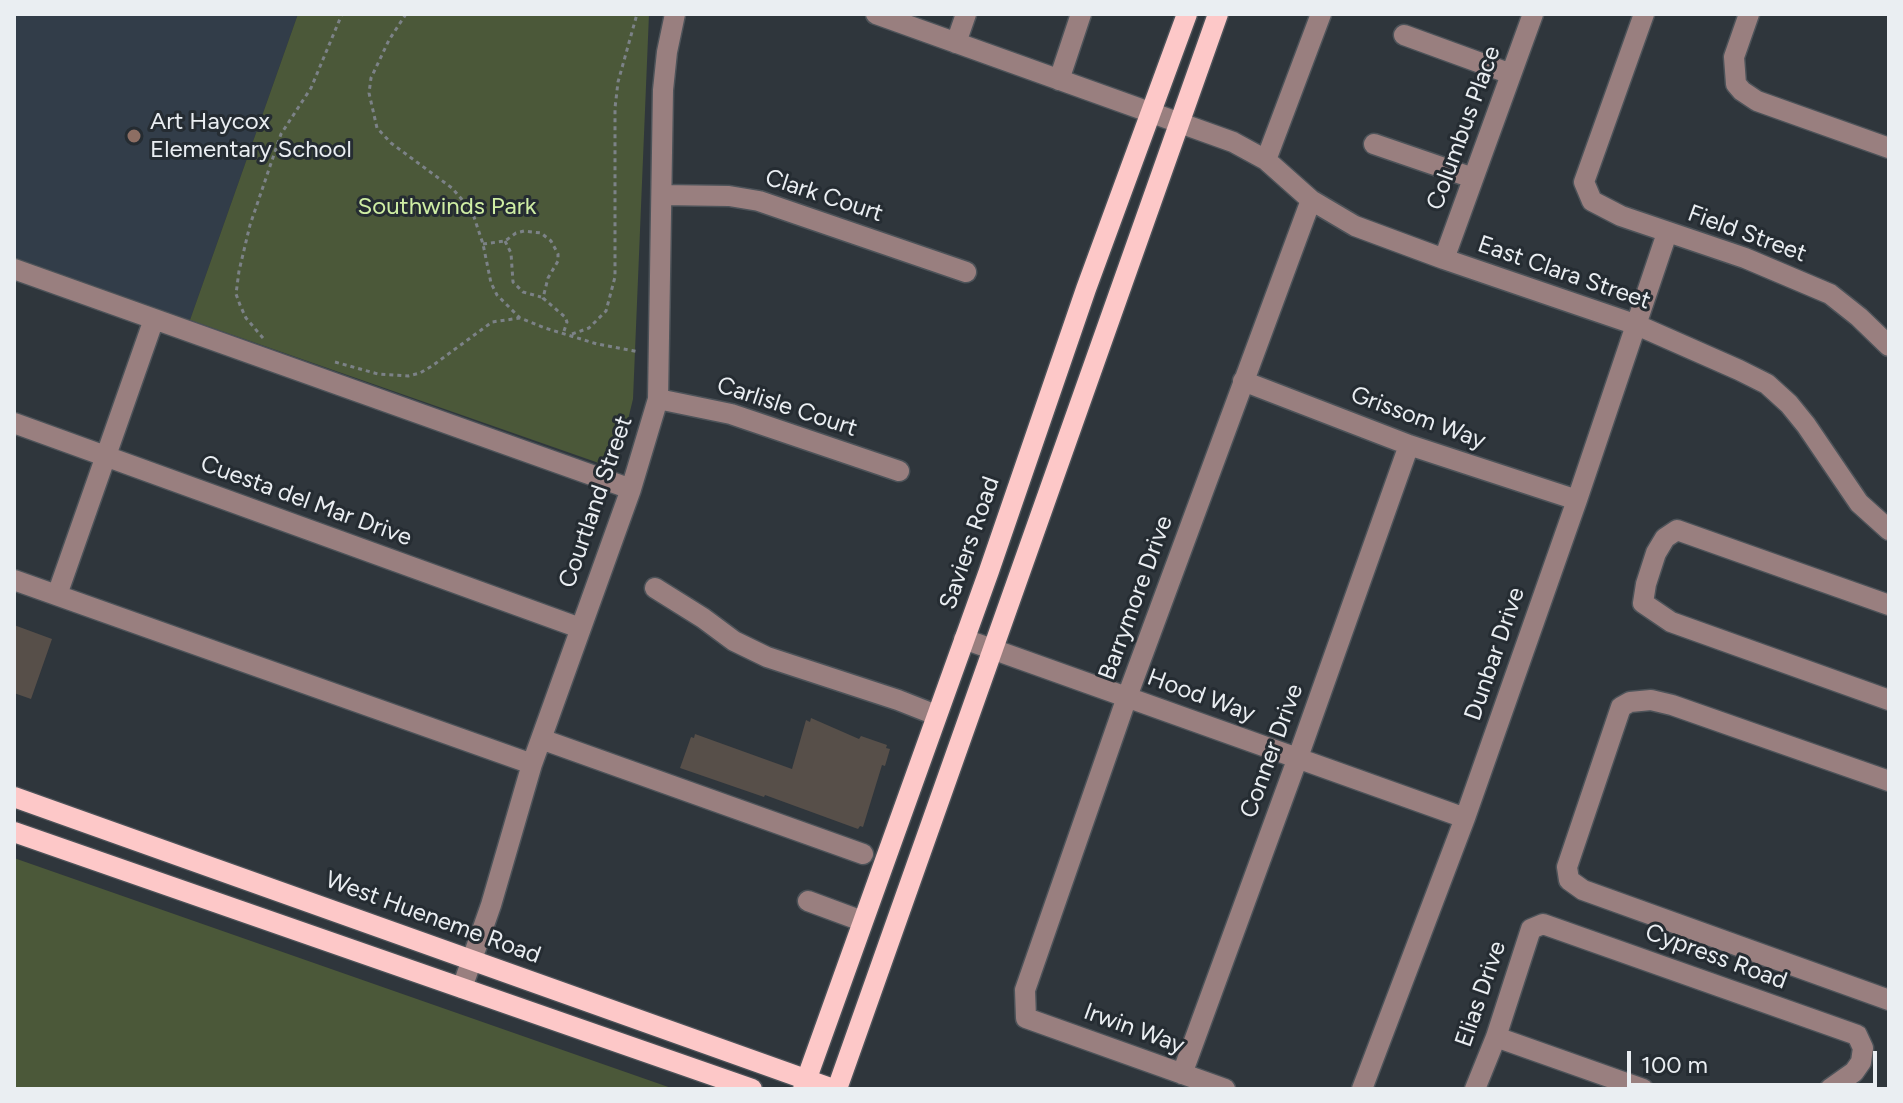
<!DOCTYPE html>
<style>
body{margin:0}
#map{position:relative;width:1903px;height:1103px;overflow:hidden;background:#2f363c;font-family:Figtree,sans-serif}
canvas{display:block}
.frame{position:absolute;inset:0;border:16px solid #eaeef2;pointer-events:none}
.scale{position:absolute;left:1627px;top:1051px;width:250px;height:36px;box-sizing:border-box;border:4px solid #eaeef2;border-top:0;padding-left:10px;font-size:24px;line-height:28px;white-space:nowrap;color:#eaeef2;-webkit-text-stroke:6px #252c32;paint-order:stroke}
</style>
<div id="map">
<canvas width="1903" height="1103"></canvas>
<div class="frame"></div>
<div class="scale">100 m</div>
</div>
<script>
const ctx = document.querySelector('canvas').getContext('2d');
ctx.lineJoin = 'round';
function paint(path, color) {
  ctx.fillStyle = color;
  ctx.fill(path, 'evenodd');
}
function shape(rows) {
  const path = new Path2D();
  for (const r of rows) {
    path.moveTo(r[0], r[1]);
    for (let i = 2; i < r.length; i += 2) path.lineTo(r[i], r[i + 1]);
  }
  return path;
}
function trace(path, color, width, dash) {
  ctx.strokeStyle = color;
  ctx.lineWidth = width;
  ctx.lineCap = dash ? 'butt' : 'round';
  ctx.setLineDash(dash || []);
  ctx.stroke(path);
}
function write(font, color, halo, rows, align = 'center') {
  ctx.font = font + ' Figtree,sans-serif';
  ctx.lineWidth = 6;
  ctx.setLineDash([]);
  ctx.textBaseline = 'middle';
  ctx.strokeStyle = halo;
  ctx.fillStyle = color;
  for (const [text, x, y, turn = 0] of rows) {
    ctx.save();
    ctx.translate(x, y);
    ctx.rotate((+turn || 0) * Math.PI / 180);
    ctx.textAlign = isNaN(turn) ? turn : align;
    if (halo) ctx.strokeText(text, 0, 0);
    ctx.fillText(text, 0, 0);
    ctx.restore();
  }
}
paint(shape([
 [14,14,298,14,190,320,14,257]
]), '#323d49');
paint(shape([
 [298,14,649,14,633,399,616,469,190,320],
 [14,858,674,1089,14,1089]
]), '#4b5839');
paint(shape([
 [14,625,52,639,31,699,14,693],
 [811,718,859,739,861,736,887,745,886,748,890,749,885,766,882,765,863,827,860,826,858,829,765,795,764,797,680,768,691,737,694,738,695,734,792,769,806,720,810,722]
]), '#574f49');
const minor = shape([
 [876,14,1233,142,1266,160,1311,200,1355,226,1444,259,1637,325,1739,370,1767,384,1789,404,1806,425,1859,503,1889,530],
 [1644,14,1584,182,1592,201,1621,216,1745,258,1830,294,1859,317,1889,346],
 [1749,14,1734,57,1736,84,1742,91,1757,101,1889,148],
 [1404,35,1511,74],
 [956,43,966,14],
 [1059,80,1081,14],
 [1374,144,1473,178],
 [1266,160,1321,14],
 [662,195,729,196,759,201,966,272],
 [1444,259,1533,14],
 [14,269,631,489],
 [1243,381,1409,445,1577,500],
 [658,399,731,414,899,471],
 [14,423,580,628],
 [14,580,532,764],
 [655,588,703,618,734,641,767,657,898,700,936,715],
 [57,595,154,319],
 [1889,605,1677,530,1665,538,1656,553,1646,584,1643,603,1671,622,1889,700],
 [964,639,1465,818],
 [541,739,863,854],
 [1889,781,1672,705,1651,700,1630,702,1621,707,1567,867,1569,880,1583,890,1889,1000],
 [808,901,862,921],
 [462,988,491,905,532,764,631,489,658,399,663,90,667,52,675,14],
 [1496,1037,1643,1089],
 [1182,1074,1297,760,1409,445],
 [1225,1089,1026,1018,1025,990,1127,697,1311,200],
 [1362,1089,1465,818,1577,500,1667,233],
 [1475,1089,1496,1037,1531,929,1543,924,1857,1035,1863,1048,1861,1062,1854,1072,1830,1089]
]);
const major = shape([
 [14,797,833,1089],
 [14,832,752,1089],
 [803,1089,989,571,1086,289,1187,14],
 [837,1089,1218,14]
]);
trace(minor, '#4d5359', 23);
trace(major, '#4d5359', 23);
trace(shape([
 [406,14,389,40,371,78,369,93,377,128,391,143,452,188,472,211,483,244,491,283,497,295,520,318,545,328,597,344,639,352],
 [505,241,511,253,513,282,523,292,541,297],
 [483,244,505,241,516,233,524,231,541,233,551,241,558,254,558,261,548,278,543,298,565,317,567,322,563,334],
 [572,334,589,328,606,311,615,277,615,108,618,82,637,14],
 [263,338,246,318,240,305,236,294,239,271,250,225,281,134,311,88,342,14],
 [335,362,378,374,408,376,420,373,432,366,492,322,520,318]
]), '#7c8287', 3, [4, 4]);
trace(minor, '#997f7f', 20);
trace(major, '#fdc8c8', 20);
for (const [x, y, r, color] of [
 [134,136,8,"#8d6e63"]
]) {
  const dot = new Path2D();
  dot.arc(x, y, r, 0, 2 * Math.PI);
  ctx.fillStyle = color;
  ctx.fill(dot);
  trace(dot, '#252c32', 3);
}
write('24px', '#eaeef2', '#252c32', [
 ["Art Haycox",150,122],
 ["Elementary School",150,150]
], 'left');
write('24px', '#eaeef2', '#252c32', [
 ["Columbus Place",1464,128,-70],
 ["Clark Court",824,196,18],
 ["Field Street",1747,234,20],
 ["East Clara Street",1564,273,19],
 ["Carlisle Court",787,407,18],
 ["Grissom Way",1418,418,20],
 ["Cuesta del Mar Drive",306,501,20],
 ["Courtland Street",596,502,-71],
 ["Saviers Road",970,543,-71],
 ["Barrymore Drive",1136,598,-70],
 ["Dunbar Drive",1495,654,-71],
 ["Hood Way",1201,696,20],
 ["Conner Drive",1272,751,-70],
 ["West Hueneme Road",433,918,20],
 ["Cypress Road",1716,957,20],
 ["Elias Drive",1481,994,-71],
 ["Irwin Way",1134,1029,20]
]);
write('24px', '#cfeea4', '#252c32', [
 ["Southwinds Park",447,207]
]);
</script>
